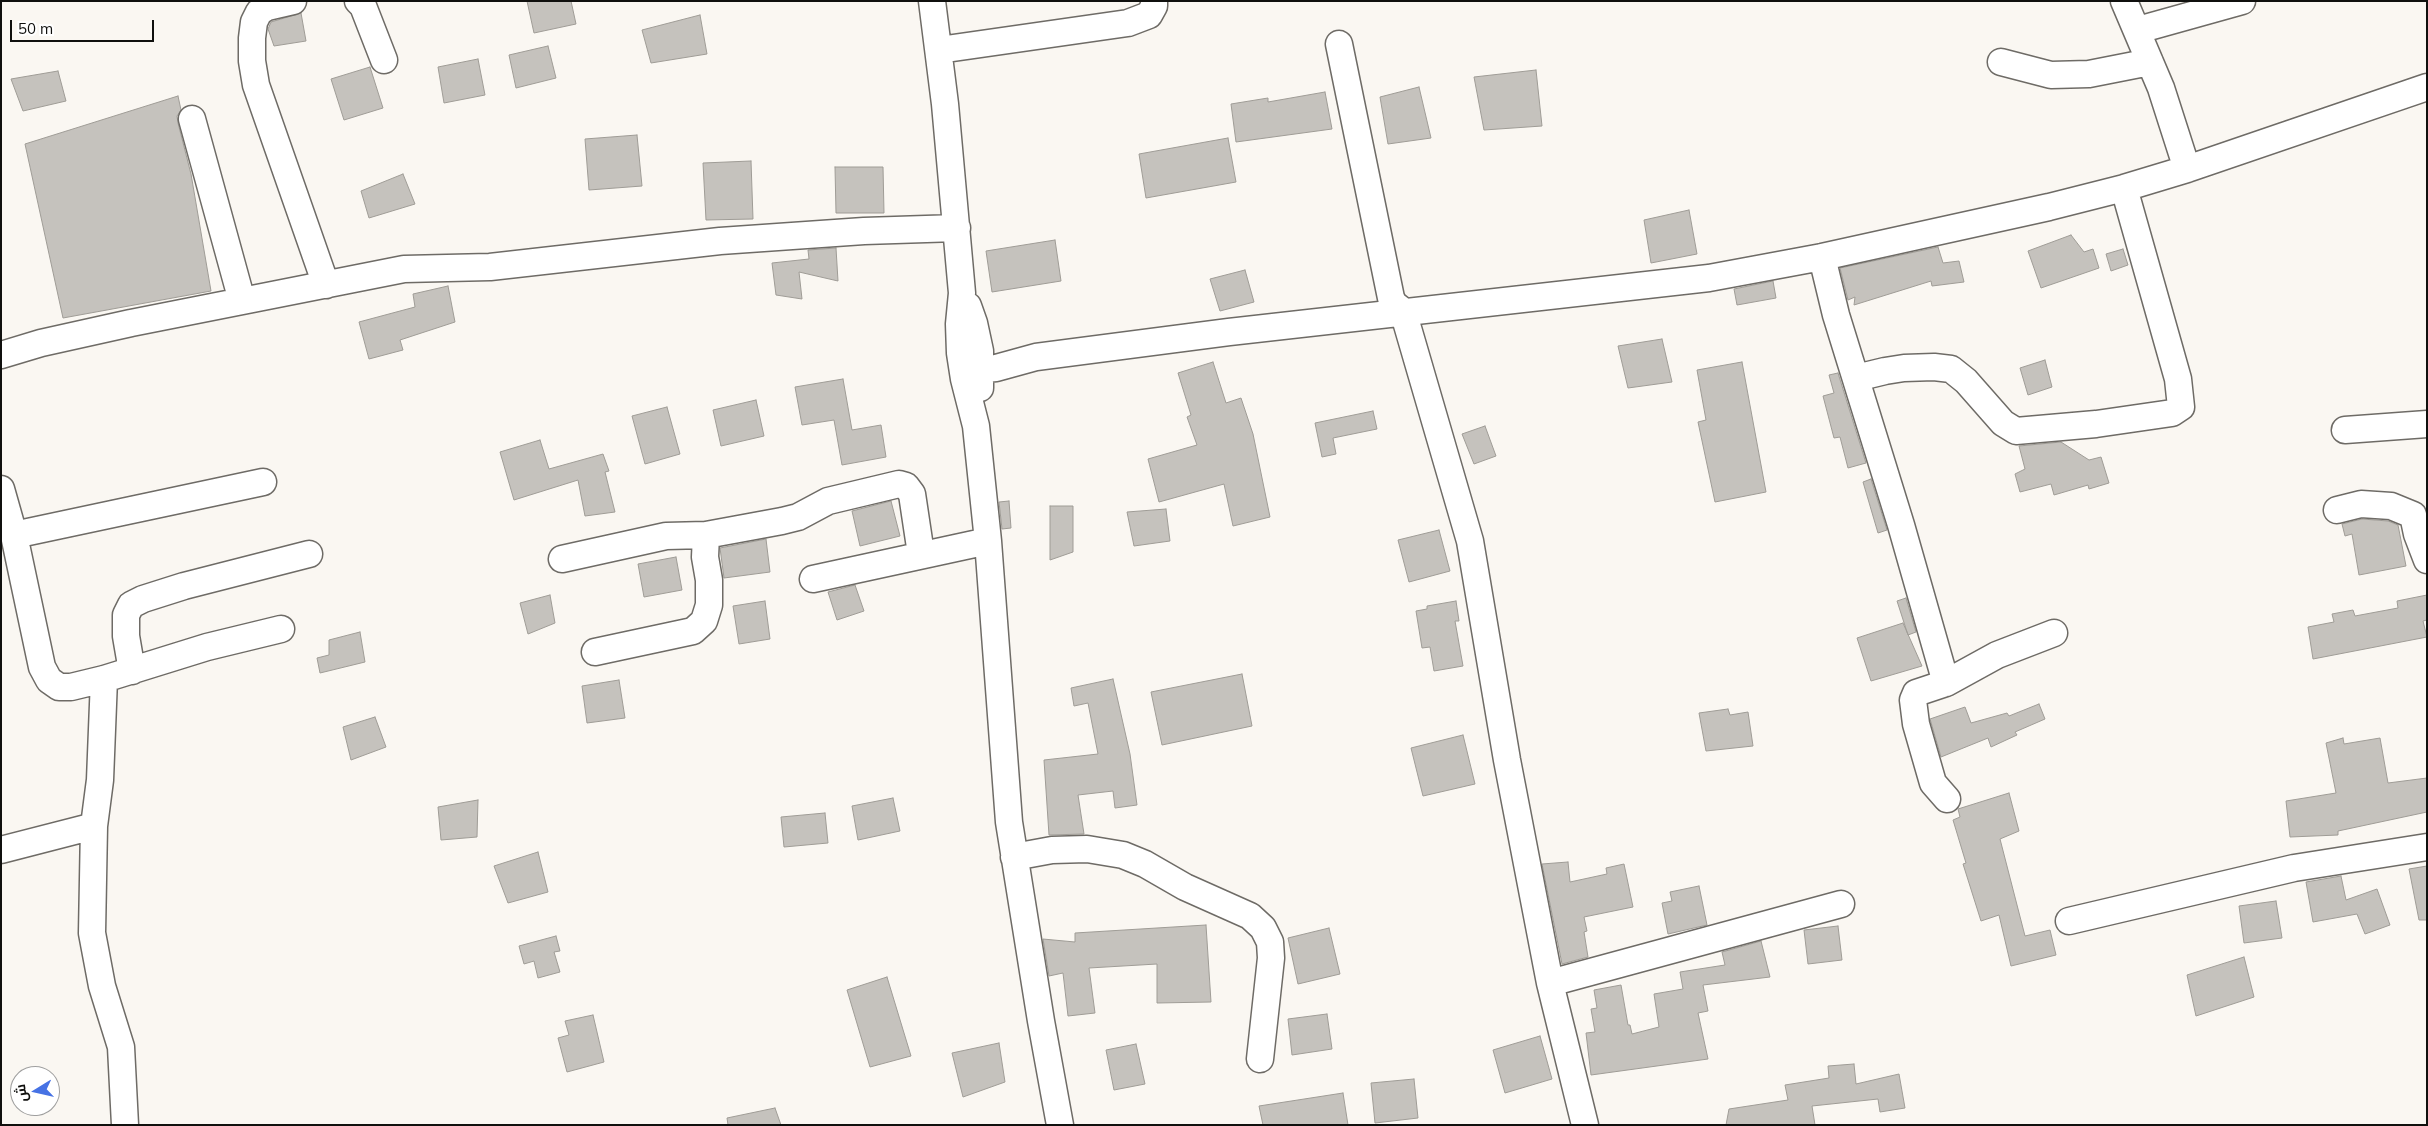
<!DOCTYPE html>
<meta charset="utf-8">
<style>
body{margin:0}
#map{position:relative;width:2428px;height:1126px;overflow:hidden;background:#faf7f2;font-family:Mulish,Cairo,sans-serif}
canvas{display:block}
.frame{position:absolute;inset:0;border:2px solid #10100e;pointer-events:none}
.north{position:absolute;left:10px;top:1066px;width:50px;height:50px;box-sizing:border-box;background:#fff;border:1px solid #9f9f9f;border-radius:50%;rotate:261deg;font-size:14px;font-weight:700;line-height:20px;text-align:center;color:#10100e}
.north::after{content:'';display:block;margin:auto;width:18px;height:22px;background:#4672e4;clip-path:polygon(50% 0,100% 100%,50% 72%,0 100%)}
.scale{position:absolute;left:10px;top:20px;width:144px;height:22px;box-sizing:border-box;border:2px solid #10100e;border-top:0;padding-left:6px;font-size:15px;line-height:18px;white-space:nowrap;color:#10100e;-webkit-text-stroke:4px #fff;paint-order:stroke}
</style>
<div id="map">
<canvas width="2428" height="1126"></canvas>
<div class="frame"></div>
<div class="north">ش</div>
<div class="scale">50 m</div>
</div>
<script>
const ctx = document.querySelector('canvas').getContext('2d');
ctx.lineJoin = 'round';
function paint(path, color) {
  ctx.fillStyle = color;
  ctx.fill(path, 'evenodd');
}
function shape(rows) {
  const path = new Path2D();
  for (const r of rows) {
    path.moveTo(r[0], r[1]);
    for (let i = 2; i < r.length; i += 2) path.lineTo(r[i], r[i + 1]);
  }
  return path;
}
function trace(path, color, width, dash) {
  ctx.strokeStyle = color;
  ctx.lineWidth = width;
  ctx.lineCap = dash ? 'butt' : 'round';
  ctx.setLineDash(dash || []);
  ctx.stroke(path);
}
const building = shape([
 [527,1,571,1,576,24,534,33,527,1],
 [301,13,306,41,274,46,268,29,271,22,301,13],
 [700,15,707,54,651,63,642,30,700,15],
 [548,46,556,78,516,88,509,55,548,46],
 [478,59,485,95,444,103,438,67,478,59],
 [370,67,383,108,344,120,331,79,370,67],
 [1536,70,1542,126,1484,130,1474,77,1536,70],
 [58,71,66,101,23,111,11,79,58,71],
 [1419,87,1431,138,1388,144,1380,97,1419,87],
 [1325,92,1332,129,1236,142,1231,104,1268,98,1268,102,1325,92],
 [178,96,181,110,177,116,178,123,191,174,211,291,63,318,25,144,178,96],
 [637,135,642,186,589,190,585,139,637,135],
 [1228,138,1236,182,1146,198,1139,154,1228,138],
 [751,161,753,219,706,220,703,163,751,161],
 [835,167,883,167,884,213,836,213,835,167],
 [403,174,415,204,369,218,361,191,403,174],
 [1689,210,1697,254,1651,263,1644,220,1689,210],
 [2071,235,2084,252,2093,249,2099,268,2041,288,2028,251,2071,235],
 [1055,240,1061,281,992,292,986,251,1055,240],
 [1938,247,1943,263,1959,261,1964,282,1932,286,1931,281,1854,305,1855,297,1848,300,1840,268,1938,247],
 [836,248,838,281,799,272,802,299,776,295,772,263,809,259,808,250,836,248],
 [2123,249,2128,265,2111,271,2106,254,2123,249],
 [1245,270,1254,302,1220,311,1210,279,1245,270],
 [1773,281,1776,298,1737,305,1734,289,1773,281],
 [448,286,455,322,400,340,403,350,369,359,359,322,415,307,413,294,448,286],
 [1662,339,1672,382,1628,388,1618,346,1662,339],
 [2045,360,2052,387,2028,395,2020,368,2045,360],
 [1213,362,1226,403,1241,398,1253,434,1270,517,1233,526,1224,484,1159,502,1148,459,1197,445,1187,417,1191,415,1178,373,1213,362],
 [1742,362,1766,492,1715,502,1698,422,1706,420,1697,370,1742,362],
 [1838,373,1866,463,1848,468,1840,437,1834,438,1823,396,1834,393,1829,375,1838,373],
 [843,379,852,430,881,425,886,457,842,465,834,420,802,425,795,387,843,379],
 [756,400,764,436,721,446,713,410,756,400],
 [667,407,680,454,645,464,632,416,667,407],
 [1373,411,1377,429,1333,438,1336,454,1322,457,1315,423,1373,411],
 [1485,426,1496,456,1474,464,1462,434,1485,426],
 [540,440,549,469,603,454,609,471,605,472,615,512,585,516,578,480,514,500,500,452,540,440],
 [2061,442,2089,460,2101,457,2109,483,2089,489,2088,485,2054,495,2051,484,2020,492,2015,474,2025,469,2019,446,2061,442],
 [1871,479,1887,530,1878,533,1863,482,1871,479],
 [891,501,900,536,860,546,852,511,891,501],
 [1009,501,1011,528,1002,529,999,502,1009,501],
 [1050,506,1073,506,1073,552,1050,560,1050,506],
 [1166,509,1170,541,1134,546,1127,512,1166,509],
 [2362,519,2388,521,2398,525,2406,566,2359,575,2352,534,2345,536,2342,524,2362,519],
 [1439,530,1450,571,1409,582,1398,540,1439,530],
 [766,539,770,572,724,578,720,548,766,539],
 [676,557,682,590,644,597,638,564,676,557],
 [855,585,864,611,837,620,828,592,855,585],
 [550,595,555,623,528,634,520,603,550,595],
 [2427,595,2427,620,2423,621,2427,637,2313,659,2308,627,2334,622,2332,614,2353,610,2355,616,2398,608,2397,601,2427,595],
 [1906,598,1916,632,1908,635,1897,601,1906,598],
 [765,601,770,639,739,644,733,606,765,601],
 [1456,601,1459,621,1455,621,1463,666,1434,671,1430,647,1422,648,1416,611,1427,609,1427,606,1456,601],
 [1903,623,1922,666,1871,681,1857,638,1903,623],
 [360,632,365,662,320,673,317,658,329,655,329,640,360,632],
 [1242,674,1252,726,1162,745,1151,692,1242,674],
 [1113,679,1130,754,1137,805,1115,808,1113,791,1078,795,1084,834,1049,835,1044,760,1098,754,1088,703,1074,706,1071,688,1113,679],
 [619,680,625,718,587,723,582,686,619,680],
 [2039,704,2045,719,2015,732,2017,735,1991,747,1988,738,1941,757,1930,719,1965,707,1971,723,2007,713,2009,716,2039,704],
 [1728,709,1730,715,1748,712,1753,746,1706,751,1699,713,1728,709],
 [375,717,386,747,351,760,343,727,375,717],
 [1463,735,1475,784,1423,796,1411,748,1463,735],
 [2343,738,2344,744,2380,738,2388,783,2427,778,2427,812,2338,831,2338,835,2290,837,2286,801,2336,793,2326,743,2343,738],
 [2009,793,2019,831,2000,839,2025,936,2050,930,2056,955,2011,966,1999,915,1981,921,1963,864,1966,863,1953,820,1960,817,1958,809,2009,793],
 [893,798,900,831,858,840,852,806,893,798],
 [478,800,477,837,441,840,438,807,478,800],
 [825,813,828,843,784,847,781,817,825,813],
 [538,852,548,892,508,903,494,866,538,852],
 [1568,862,1570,882,1607,874,1606,868,1624,864,1633,907,1584,917,1587,931,1584,932,1588,957,1562,964,1542,864,1568,862],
 [2427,866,2427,920,2419,920,2409,869,2427,866],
 [2341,876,2346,900,2377,889,2390,925,2365,934,2357,914,2313,922,2306,882,2341,876],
 [1699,886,1707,925,1668,934,1662,903,1672,901,1670,892,1699,886],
 [2276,901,2282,938,2244,943,2239,906,2276,901],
 [1206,925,1211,1002,1157,1003,1157,964,1089,968,1095,1013,1068,1016,1063,973,1049,976,1043,939,1075,942,1075,933,1206,925],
 [1838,926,1842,960,1808,964,1804,930,1838,926],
 [1329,928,1340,974,1298,984,1288,938,1329,928],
 [556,936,560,951,554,952,560,972,538,978,534,961,524,964,519,946,556,936],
 [1761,941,1770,977,1703,985,1708,1011,1698,1013,1708,1059,1591,1075,1586,1033,1595,1032,1591,1009,1597,1008,1594,990,1621,985,1628,1025,1630,1025,1632,1034,1659,1027,1654,994,1683,989,1680,972,1725,965,1722,952,1761,941],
 [2244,957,2254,997,2196,1016,2187,975,2244,957],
 [887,977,911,1056,870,1067,847,990,887,977],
 [1327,1014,1332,1049,1292,1055,1288,1019,1327,1014],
 [593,1015,604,1062,567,1072,558,1038,569,1035,565,1021,593,1015],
 [1540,1036,1552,1079,1505,1093,1493,1050,1540,1036],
 [999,1043,1005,1082,963,1097,952,1053,999,1043],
 [1136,1044,1145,1084,1114,1090,1106,1050,1136,1044],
 [1854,1064,1856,1084,1899,1074,1905,1108,1880,1112,1878,1099,1812,1106,1815,1125,1726,1125,1729,1109,1788,1100,1785,1085,1829,1078,1828,1066,1854,1064],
 [1414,1079,1418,1118,1375,1123,1371,1083,1414,1079],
 [1343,1093,1348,1125,1263,1125,1259,1106,1343,1093],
 [775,1108,781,1125,728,1125,727,1118,775,1108]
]);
paint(building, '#c5c2bd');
trace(building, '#9f9c96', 1);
const minor = shape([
 [293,1,267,7,259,12,254,22,252,38,252,61,256,85,326,285],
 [358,1,363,6,384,60],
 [932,1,945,104,962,293,959,324,960,353,964,379,976,426,988,541,1009,822,1041,1021,1060,1125],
 [2124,1,2161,88,2187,169],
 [2138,30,2242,1],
 [1339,44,1391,298,1394,304,1403,311,1470,541,1507,760,1550,983,1585,1125],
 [939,50,1128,23,1149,15,1154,6,1154,1],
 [2001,62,2051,75,2089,74,2150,62],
 [192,119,242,301],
 [1822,257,1836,315,1901,525,1946,683,1916,693,1913,700,1916,724,1933,783,1947,799],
 [968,306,974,323,980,351,980,388],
 [1,355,41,343,131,323,404,269,490,267,720,241,864,231,957,228],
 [963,371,996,368,1036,357,1229,332,1709,278,1822,257,2049,207,2124,188,2187,169,2427,87],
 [1856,378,1885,371,1904,368,1934,367,1951,369,1966,381,2003,423,2016,431,2096,424,2172,413,2181,407,2178,379,2124,188],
 [2345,430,2427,424],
 [1,489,14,535,42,667,49,680,59,687,71,687,104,679,207,647,281,629],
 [2337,510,2361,504,2391,506,2413,515,2417,534,2427,560],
 [14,535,263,482],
 [562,559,666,536,706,535,782,521,798,517,828,501,899,484,906,486,912,494,921,554],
 [813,579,988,541],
 [595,652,693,631,704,621,709,605,709,580,705,557,706,535],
 [132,671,126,636,126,615,131,605,143,599,184,586,309,554],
 [104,679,100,780,94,826,92,933,102,986,121,1047,125,1125],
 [1946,683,1997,655,2054,633],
 [1,850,94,826],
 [1014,857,1052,850,1087,849,1123,855,1145,864,1185,887,1250,916,1263,928,1270,942,1271,958,1260,1059],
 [2069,921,2294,868,2427,847],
 [1550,983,1841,904]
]);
trace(minor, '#6e6b66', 29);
trace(minor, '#fff', 26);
</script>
